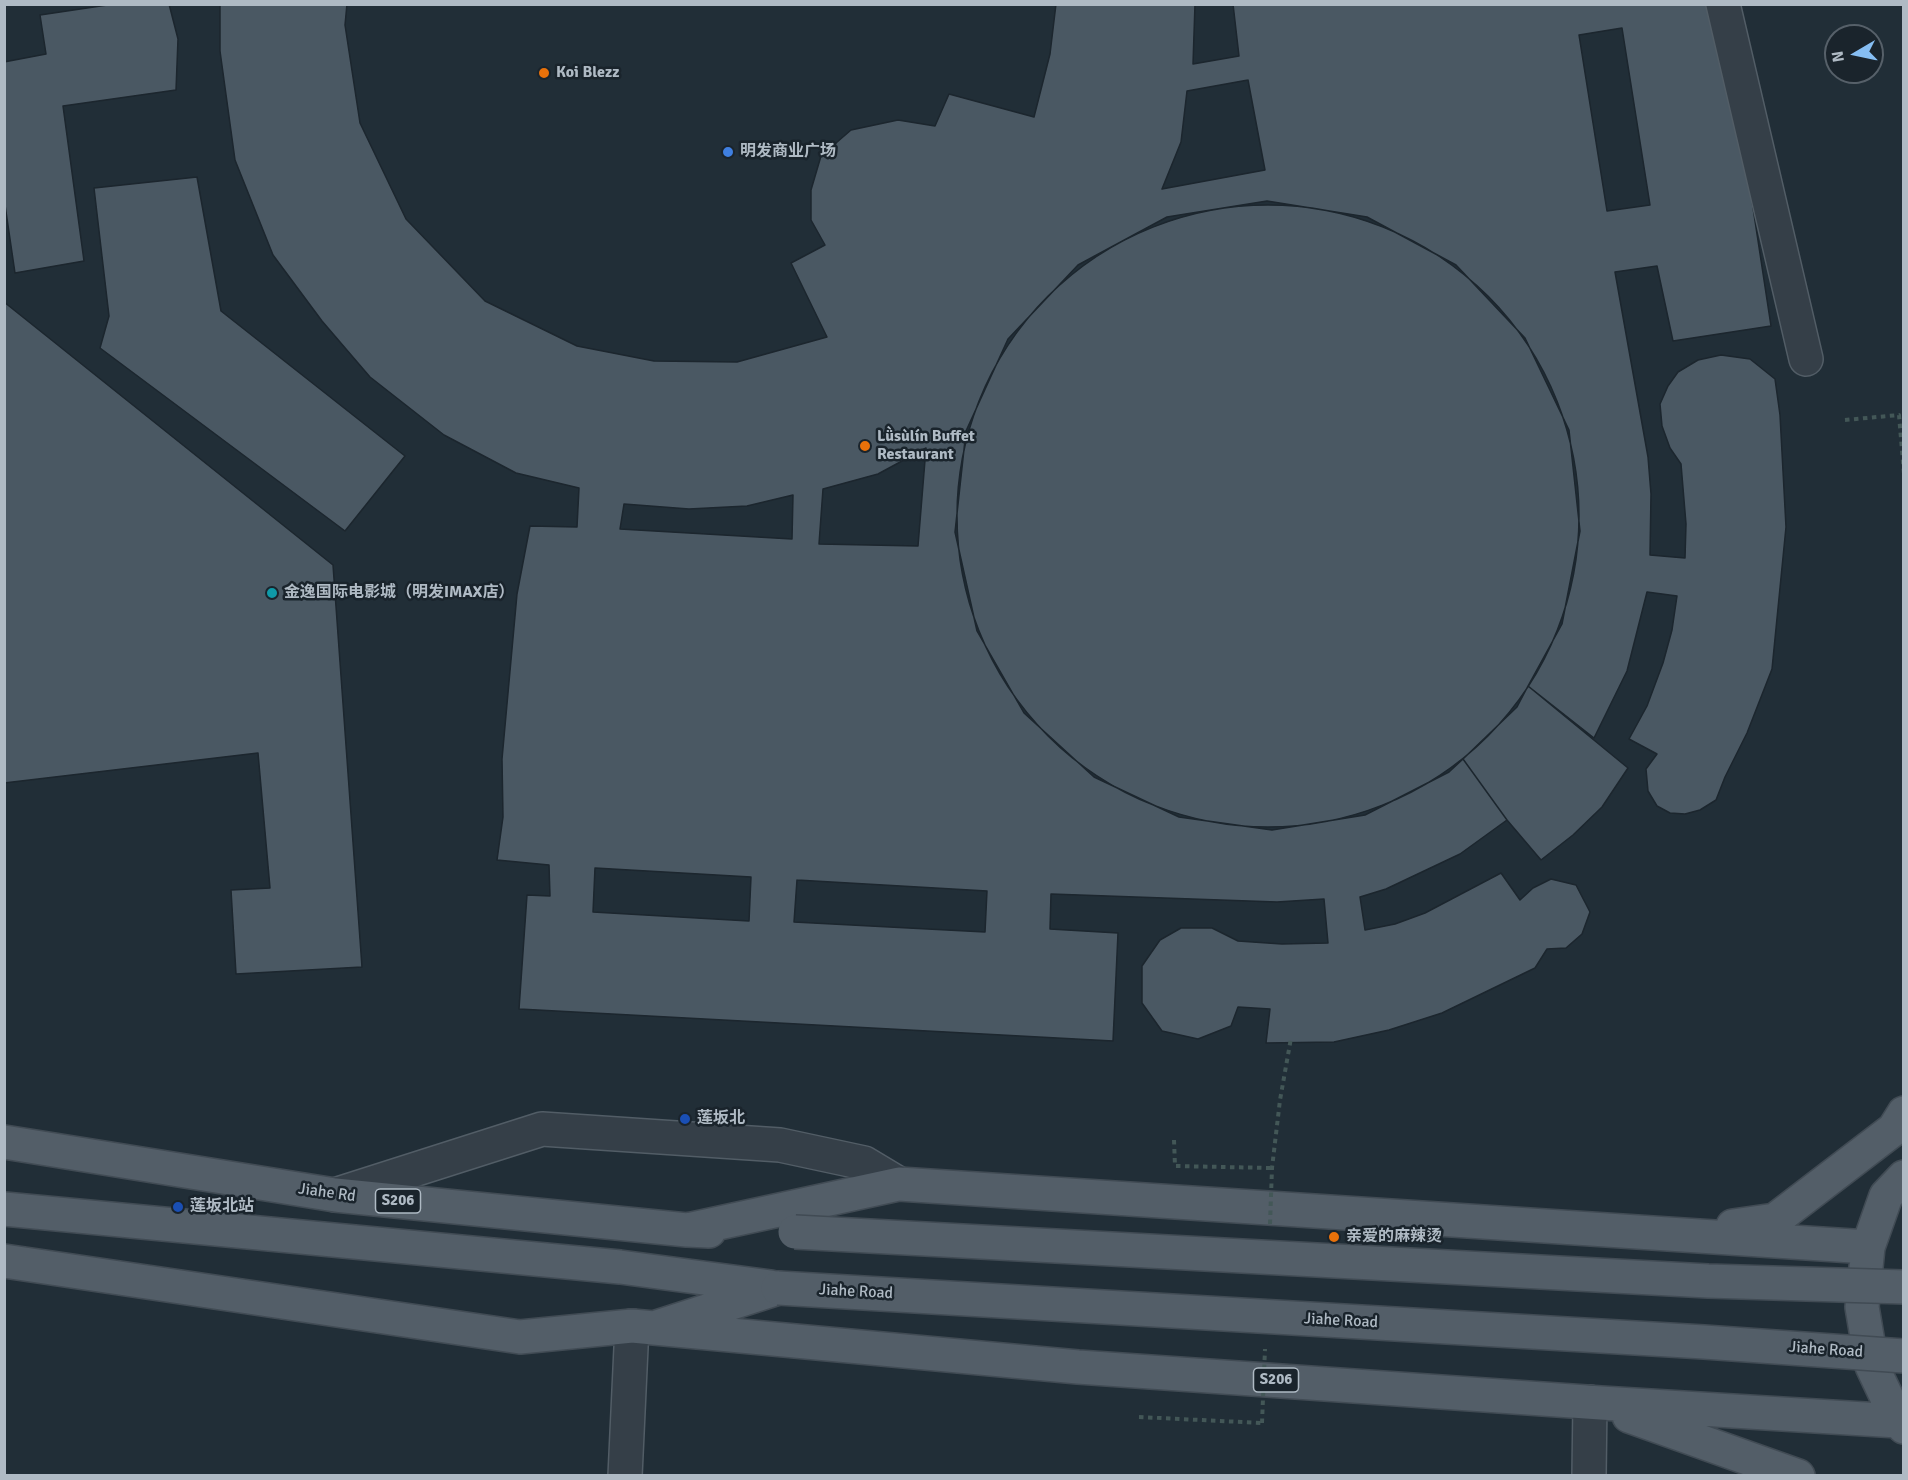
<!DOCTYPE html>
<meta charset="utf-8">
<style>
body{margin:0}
#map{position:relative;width:1908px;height:1480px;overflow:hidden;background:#212e37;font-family:Signika,sans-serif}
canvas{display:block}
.frame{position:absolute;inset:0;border:6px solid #afbac4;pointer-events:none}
.north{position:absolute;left:1824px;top:24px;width:60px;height:60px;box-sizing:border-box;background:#1a242c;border:2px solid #566069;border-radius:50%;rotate:261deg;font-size:16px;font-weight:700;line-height:24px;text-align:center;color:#afbac4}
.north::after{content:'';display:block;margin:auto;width:21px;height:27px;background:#86bef3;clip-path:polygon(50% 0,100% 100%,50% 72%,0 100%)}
</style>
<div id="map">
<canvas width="1908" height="1480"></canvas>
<div class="frame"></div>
<div class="north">N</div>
</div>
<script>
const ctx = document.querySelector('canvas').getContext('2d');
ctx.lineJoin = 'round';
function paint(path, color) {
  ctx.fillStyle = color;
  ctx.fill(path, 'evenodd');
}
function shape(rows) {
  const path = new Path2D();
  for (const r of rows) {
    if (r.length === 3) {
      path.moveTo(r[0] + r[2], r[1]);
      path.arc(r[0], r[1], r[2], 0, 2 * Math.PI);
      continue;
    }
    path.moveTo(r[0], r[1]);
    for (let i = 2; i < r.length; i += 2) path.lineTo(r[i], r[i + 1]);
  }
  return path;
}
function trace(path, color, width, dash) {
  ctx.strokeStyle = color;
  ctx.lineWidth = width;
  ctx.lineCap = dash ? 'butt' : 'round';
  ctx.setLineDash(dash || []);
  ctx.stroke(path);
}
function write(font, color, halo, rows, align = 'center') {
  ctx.font = font + ' Signika,"Noto Sans SC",sans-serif';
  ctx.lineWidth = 5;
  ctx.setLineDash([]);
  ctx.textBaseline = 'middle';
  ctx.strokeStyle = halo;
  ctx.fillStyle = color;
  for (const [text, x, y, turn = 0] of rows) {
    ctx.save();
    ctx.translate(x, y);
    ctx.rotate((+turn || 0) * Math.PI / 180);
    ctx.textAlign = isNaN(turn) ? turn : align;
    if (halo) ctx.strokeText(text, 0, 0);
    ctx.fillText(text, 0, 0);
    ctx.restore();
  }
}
const building = shape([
 [114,4,169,4,178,39,176,90,63,106,84,261,15,273,4,198,4,62,46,54,40,15,114,4],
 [220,4,347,4,345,25,360,123,406,219,485,301,577,346,654,361,737,362,827,337,791,263,825,245,811,220,811,190,821,156,851,130,898,120,935,126,949,94,1034,117,1050,54,1056,4,1195,4,1193,64,1239,56,1233,4,1722,4,1771,326,1673,341,1657,266,1615,272,1648,457,1651,494,1650,555,1685,558,1686,524,1681,464,1670,448,1662,426,1660,404,1668,386,1678,372,1698,360,1721,355,1750,359,1775,379,1780,415,1786,527,1772,669,1747,733,1725,777,1716,800,1700,810,1685,814,1670,813,1657,806,1648,791,1646,769,1657,754,1629,739,1647,706,1663,663,1672,630,1677,596,1647,592,1627,671,1594,738,1528,686,1562,624,1580,531,1569,430,1525,338,1456,265,1367,217,1267,201,1167,217,1078,265,1008,339,966,431,955,532,977,631,1024,713,1094,777,1179,817,1272,830,1365,815,1449,772,1463,759,1507,820,1460,854,1386,889,1360,897,1365,930,1395,924,1425,913,1501,873,1520,900,1533,888,1551,879,1576,885,1590,912,1582,934,1566,948,1547,949,1535,968,1442,1013,1389,1030,1334,1042,1266,1043,1270,1009,1238,1007,1231,1026,1198,1039,1162,1031,1142,1003,1142,966,1160,940,1181,928,1212,928,1238,941,1282,944,1328,943,1324,899,1277,902,1051,894,1050,929,1118,933,1113,1041,519,1009,527,895,550,896,549,865,497,860,503,817,502,759,517,594,530,526,577,527,579,488,516,473,444,435,370,377,322,321,273,255,235,160,220,51,220,4],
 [1622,28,1650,205,1607,211,1579,35,1622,28],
 [1248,80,1265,170,1162,189,1181,142,1187,91,1248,80],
 [926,448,918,546,819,544,823,489,878,474,926,448],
 [793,495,792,539,620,529,624,504,689,509,747,506,793,495],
 [595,868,751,877,749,921,593,912,595,868],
 [797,880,987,891,985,932,794,922,797,880],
 [197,177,221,311,405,456,345,531,100,348,109,316,94,188,197,177],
 [1268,516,311],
 [4,302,333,565,362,967,236,974,231,890,270,888,258,753,4,783,4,302],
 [1528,686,1628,768,1602,807,1573,835,1541,860,1507,820,1463,759,1517,707,1528,686]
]);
paint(building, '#4a5863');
trace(building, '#1c262e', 1.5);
const minor = shape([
 [1723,4,1806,359],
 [335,1195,542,1129,780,1145,864,1163,899,1184],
 [625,1476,632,1326],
 [1589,1476,1590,1402]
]);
const major = shape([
 [4,1142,335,1195,687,1230,709,1231],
 [1904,1177,1886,1196,1868,1247,1862,1307,1872,1366,1898,1421,1904,1427],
 [4,1209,620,1267,771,1287],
 [1733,1226,1775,1220,1894,1129,1904,1113],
 [687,1230,899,1184,1868,1247],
 [4,1261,520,1337,632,1326,654,1328,778,1288],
 [654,1328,1078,1367,1601,1403,1898,1421],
 [1629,1416,1798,1476]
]);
trace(minor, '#525d66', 36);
trace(major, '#414b54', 36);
trace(shape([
 [1845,420,1899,415,1904,474],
 [1174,1140,1175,1166,1272,1168],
 [1139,1417,1262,1423]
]), '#435757', 4, [4.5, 4.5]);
trace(minor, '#353f48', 33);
trace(major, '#535e68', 33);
const majorBridge = shape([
 [795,1232,1708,1281,1904,1287],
 [778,1288,1704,1342,1904,1356]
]);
trace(majorBridge, '#414b54', 36, []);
trace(shape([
 [1270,1224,1272,1168,1280,1100,1291,1038],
 [1262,1423,1265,1349]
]), '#435757', 4, [4.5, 4.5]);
trace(majorBridge, '#535e68', 33);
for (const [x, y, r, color] of [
 [544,73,6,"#e8710a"],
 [728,152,6,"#3f7fe0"],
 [865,446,6,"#e8710a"],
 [272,593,6,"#0f9aa8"],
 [685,1119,6,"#1a4fb4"],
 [178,1207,6,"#1a4fb4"],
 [1334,1237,6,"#e8710a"]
]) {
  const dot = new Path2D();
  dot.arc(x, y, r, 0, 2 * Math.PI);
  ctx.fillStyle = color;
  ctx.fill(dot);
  trace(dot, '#1a242c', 2);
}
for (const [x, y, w] of [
 [398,1201,45],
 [1276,1380,45]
]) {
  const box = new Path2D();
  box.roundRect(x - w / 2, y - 12, w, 24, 4.5);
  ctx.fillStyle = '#1a242c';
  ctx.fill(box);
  trace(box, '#afbac4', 1.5);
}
write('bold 15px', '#afbac4', null, [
 ["S206",398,1201],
 ["S206",1276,1380]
]);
write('bold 16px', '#afbac4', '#1a242c', [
 ["Koi Blezz",556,73],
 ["明发商业广场",740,152],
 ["Lǜsùlín Buffet",877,437],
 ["Restaurant",877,455],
 ["金逸国际电影城（明发IMAX店）",284,593],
 ["莲坂北",697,1119],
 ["莲坂北站",190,1207],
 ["亲爱的麻辣烫",1346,1237]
], 'left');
write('16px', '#afbac4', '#1a242c', [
 ["Jiahe Rd",327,1193,8],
 ["Jiahe Road",856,1292,3],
 ["Jiahe Road",1341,1321,3],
 ["Jiahe Road",1826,1350,4]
]);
</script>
